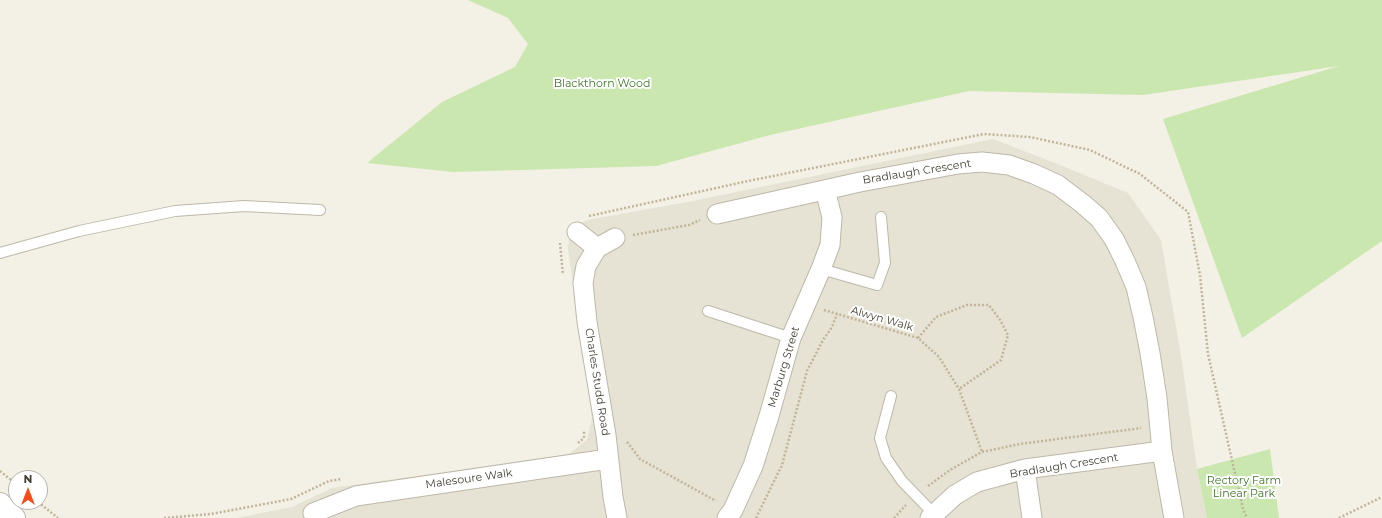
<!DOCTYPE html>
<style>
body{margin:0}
#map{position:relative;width:1382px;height:518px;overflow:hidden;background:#f3f0e5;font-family:Montserrat,sans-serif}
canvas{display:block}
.north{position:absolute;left:8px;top:470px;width:40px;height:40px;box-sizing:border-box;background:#fff;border:1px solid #b5b3ae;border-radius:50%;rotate:0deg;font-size:11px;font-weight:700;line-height:16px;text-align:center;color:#454035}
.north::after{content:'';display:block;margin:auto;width:14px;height:18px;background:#f84b17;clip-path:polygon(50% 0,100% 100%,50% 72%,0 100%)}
</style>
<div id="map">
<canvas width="1382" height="518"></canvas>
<div class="north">N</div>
</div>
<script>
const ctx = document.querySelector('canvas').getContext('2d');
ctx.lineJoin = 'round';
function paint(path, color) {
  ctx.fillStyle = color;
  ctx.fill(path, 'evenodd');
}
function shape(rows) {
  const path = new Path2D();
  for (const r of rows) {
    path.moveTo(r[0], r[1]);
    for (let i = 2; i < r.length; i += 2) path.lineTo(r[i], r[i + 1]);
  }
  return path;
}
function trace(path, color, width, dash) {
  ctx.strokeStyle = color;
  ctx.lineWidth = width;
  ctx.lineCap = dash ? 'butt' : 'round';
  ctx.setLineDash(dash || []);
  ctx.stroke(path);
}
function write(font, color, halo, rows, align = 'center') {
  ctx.font = font + ' Montserrat,sans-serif';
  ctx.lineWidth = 4;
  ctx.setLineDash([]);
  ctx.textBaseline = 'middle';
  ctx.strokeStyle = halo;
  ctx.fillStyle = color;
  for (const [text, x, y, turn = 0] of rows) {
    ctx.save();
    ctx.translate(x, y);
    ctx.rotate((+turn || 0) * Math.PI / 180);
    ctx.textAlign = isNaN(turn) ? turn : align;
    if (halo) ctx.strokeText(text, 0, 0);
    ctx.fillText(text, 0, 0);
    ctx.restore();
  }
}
paint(shape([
 [993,139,1060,165,1128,193,1161,240,1182,362,1197,469,1207,518,237,518,292,507,332,488,569,454,587,440,592,417,568,249,570,229,587,220,688,202]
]), '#e6e2d4');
paint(shape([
 [468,0,1382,0,1382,241,1242,338,1163,119,1339,66,1143,95,969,91,770,135,656,166,453,172,367,163,442,102,515,67,528,44,508,18],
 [1270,449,1279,518,1207,518,1197,469]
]), '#c9e7ae');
const service = shape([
 [0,253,79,231,175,211,244,206,320,210],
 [821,269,877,285,885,263,881,217],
 [708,311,791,338],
 [891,396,880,438,886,458,902,481,934,514]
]);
const minor = shape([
 [717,214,860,182,958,164,982,162,1009,165,1034,174,1058,185,1083,204,1099,218,1114,239,1125,261,1136,287,1143,317,1150,353,1157,398,1162,451,1174,518],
 [577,232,597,248],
 [615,238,597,248,586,266,583,283,587,322,606,435,613,497,617,518],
 [1025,469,1032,518],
 [313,513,356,496,608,459],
 [727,518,733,510,753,466,769,416,791,338,821,269,830,245,832,217,825,190],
 [930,518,955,495,977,482,1025,469,1162,451]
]);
const tertiary = shape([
 [0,504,14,518]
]);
trace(service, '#beb8a8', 12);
trace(minor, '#beb8a8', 21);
trace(tertiary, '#beb8a8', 24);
trace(shape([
 [589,216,748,181,984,134,1030,137,1090,150,1140,174,1188,212,1200,275,1208,354,1243,509,1247,518],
 [633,235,689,225,700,220],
 [560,243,563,275],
 [824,310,918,338,939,357,959,389,982,452],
 [918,338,936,317,967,305,989,305,1000,320,1008,335,1001,360,959,389],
 [627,442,640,459,716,501],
 [578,443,584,438,584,431],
 [0,471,16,484],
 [928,486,950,470,982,452,1020,444,1141,428],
 [38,502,58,518],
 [164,518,211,514,291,499,329,481,342,479],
 [756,518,782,465,807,371,823,340,832,327,837,314],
 [894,518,906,505],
 [1339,518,1382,497]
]), '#c0b599', 2.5, [2, 2]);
trace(service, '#fff', 10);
trace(minor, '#fff', 19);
trace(tertiary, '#fff', 22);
write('11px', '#407629', '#fff', [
 ["Blackthorn Wood",602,84],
 ["Rectory Farm",1244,481],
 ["Linear Park",1244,494]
]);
write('11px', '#454035', '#fff', [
 ["Bradlaugh Crescent",917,172,-9],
 ["Alwyn Walk",882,319,16],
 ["Marburg Street",784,367,-73],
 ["Charles Studd Road",597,382,81],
 ["Bradlaugh Crescent",1064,466,-9],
 ["Malesoure Walk",469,479,-8]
]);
</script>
